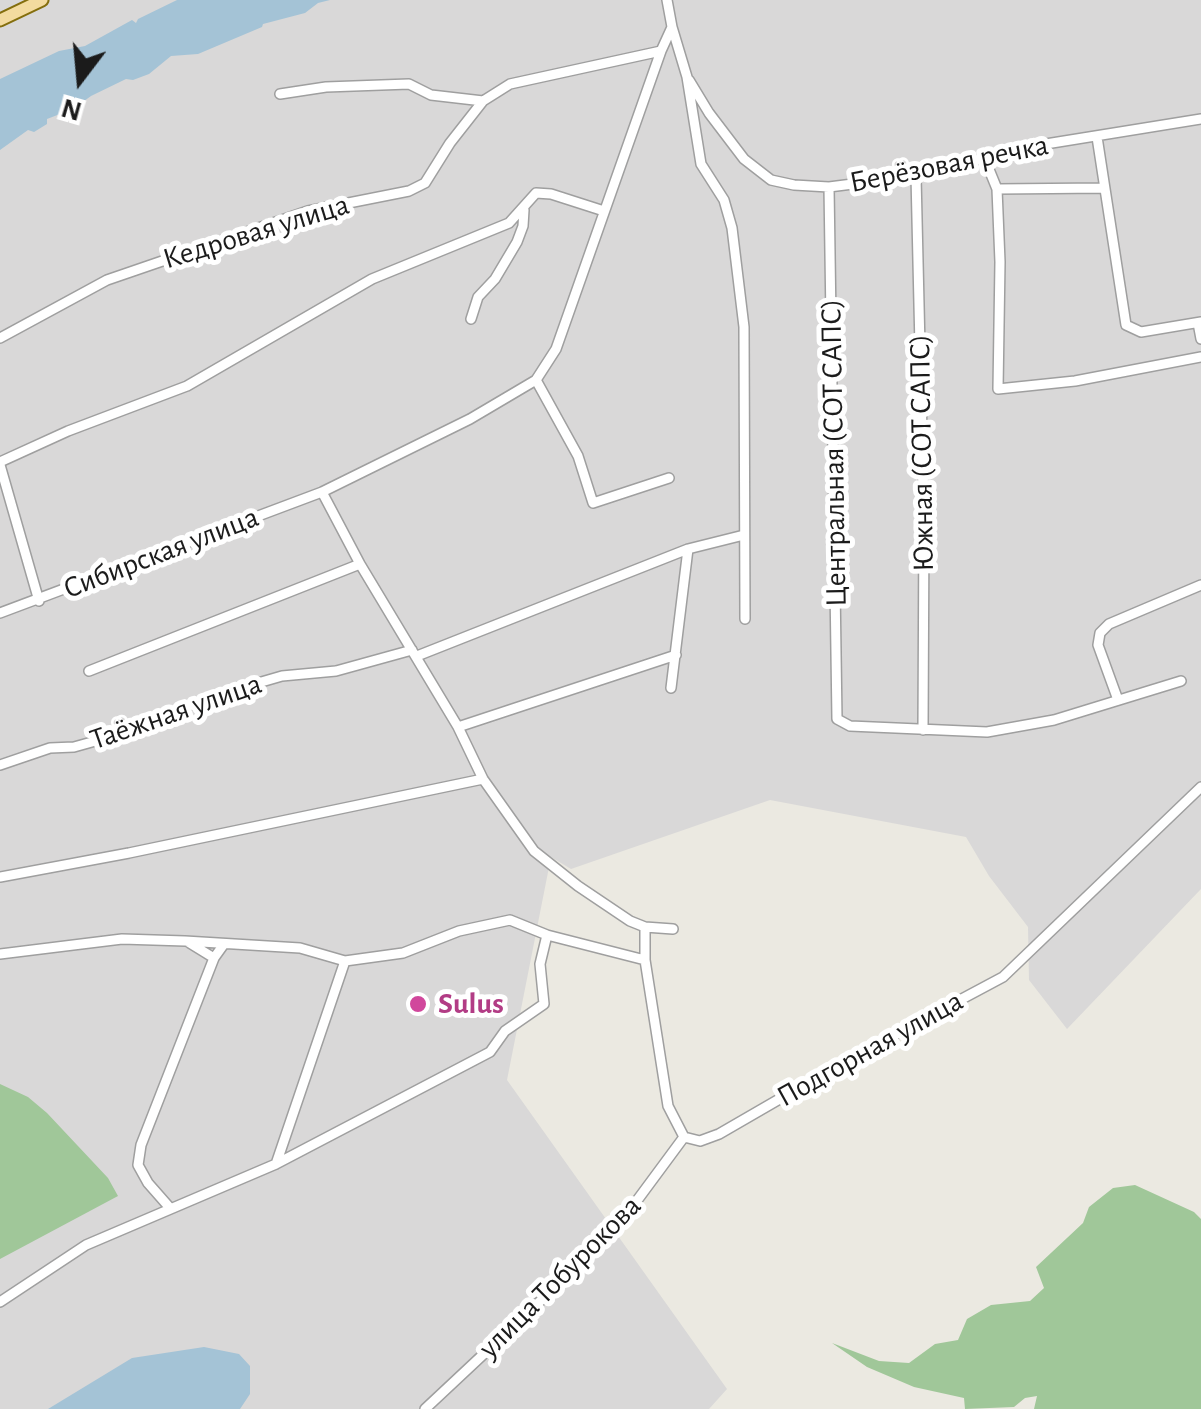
<!DOCTYPE html>
<meta charset="utf-8">
<style>
body{margin:0}
#map{position:relative;width:1201px;height:1409px;overflow:hidden;background:#ebe9e1;font-family:"Alegreya Sans",sans-serif}
canvas{display:block}
.north{position:absolute;left:30px;top:30px;width:100px;height:100px;-webkit-text-stroke:8px #fff;paint-order:stroke;rotate:196deg;font-size:28px;font-weight:700;line-height:40px;text-align:center;color:#1b1b1b}
.north::after{content:'';display:block;margin:auto;width:35px;height:45px;background:#1b1b1b;clip-path:polygon(50% 0,100% 100%,50% 72%,0 100%)}
</style>
<div id="map">
<canvas width="1201" height="1409"></canvas>
<div class="north">N</div>
</div>
<script>
const ctx = document.querySelector('canvas').getContext('2d');
ctx.lineJoin = 'round';
function paint(path, color) {
  ctx.fillStyle = color;
  ctx.fill(path, 'evenodd');
}
function shape(rows) {
  const path = new Path2D();
  for (const r of rows) {
    path.moveTo(r[0], r[1]);
    for (let i = 2; i < r.length; i += 2) path.lineTo(r[i], r[i + 1]);
  }
  return path;
}
function trace(path, color, width, dash) {
  ctx.strokeStyle = color;
  ctx.lineWidth = width;
  ctx.lineCap = dash ? 'butt' : 'round';
  ctx.setLineDash(dash || []);
  ctx.stroke(path);
}
function write(font, color, halo, rows, align = 'center') {
  ctx.font = font + ' "Alegreya Sans",sans-serif';
  ctx.lineWidth = 10;
  ctx.setLineDash([]);
  ctx.textBaseline = 'middle';
  ctx.strokeStyle = halo;
  ctx.fillStyle = color;
  for (const [text, x, y, turn = 0] of rows) {
    ctx.save();
    ctx.translate(x, y);
    ctx.rotate((+turn || 0) * Math.PI / 180);
    ctx.textAlign = isNaN(turn) ? turn : align;
    if (halo) ctx.strokeText(text, 0, 0);
    ctx.fillText(text, 0, 0);
    ctx.restore();
  }
}
paint(shape([
 [0,0,1201,0,1201,889,1067,1029,1029,980,1028,927,989,876,966,837,770,800,571,869,551,857,507,1080,727,1389,709,1409,0,1409]
]), '#d9d8d8');
paint(shape([
 [0,1084,28,1097,47,1113,108,1178,118,1196,0,1259],
 [1135,1185,1194,1212,1201,1219,1201,1409,1034,1409,1037,1396,1025,1398,1014,1407,965,1409,964,1398,914,1387,867,1367,832,1343,879,1361,909,1363,935,1344,958,1340,967,1319,991,1305,1030,1301,1044,1288,1036,1267,1083,1223,1089,1207,1113,1188]
]), '#a0c799');
paint(shape([
 [177,0,330,0,318,3,305,13,263,24,262,27,198,54,171,56,149,74,133,80,126,79,91,96,73,109,47,119,47,124,34,132,28,130,0,150,0,79,59,51,85,46,132,20,136,23,138,19],
 [204,1347,239,1354,250,1366,250,1394,240,1409,48,1409,132,1358]
]), '#a4c3d6');
const minor = shape([
 [672,27,687,77,701,164,724,200,732,228,744,327,745,619],
 [689,80,709,113,744,159,771,180,794,185,829,187,916,176,1021,148,1201,119],
 [280,94,326,87,409,84,431,95,483,101,510,84,661,51],
 [1097,137,1126,325,1141,332,1201,322],
 [984,157,997,189,1000,262,998,389,1075,381,1201,357],
 [916,176,924,519,923,730],
 [829,187,837,719,850,726,987,732,1054,720,1181,681],
 [997,189,1104,188],
 [471,319,478,297,495,279,517,242,523,226,524,210],
 [1198,323,1201,339],
 [0,338,107,280,308,211,409,191,425,183,450,143,483,101],
 [536,380,578,456,593,503,669,478],
 [0,462,68,431,187,386,372,279,509,223,536,193,551,194,604,211],
 [0,465,39,601],
 [322,492,360,564,458,727,483,779,534,851,578,886,630,921,645,927,673,929],
 [0,613,322,492,470,419,536,380,556,349,661,51,672,27,667,0],
 [417,656,688,549,744,535],
 [89,671,360,564],
 [671,688,688,549],
 [1118,700,1098,645,1100,633,1109,624,1201,585],
 [458,727,676,655],
 [0,765,50,748,74,747,99,740,220,694,282,676,336,671,412,650],
 [0,877,129,853,483,779],
 [645,927,645,960,668,1106,684,1137,700,1141,719,1134,840,1064,1003,977,1201,787],
 [188,942,214,958],
 [0,954,122,939,185,941,300,948,345,961,403,953,459,931,510,920,547,935,645,960],
 [276,1164,345,961],
 [170,1208,148,1183,138,1165,141,1145,214,958,224,944],
 [0,1302,86,1245,276,1164,490,1052,505,1031,544,1004,540,964,547,935],
 [425,1409,613,1233,684,1137]
]);
const major = shape([
 [0,20,42,0]
]);
trace(minor, '#9f9f9f', 12);
trace(major, '#846e0d', 15);
trace(minor, '#fff', 9);
trace(major, '#f3db9f', 11);
for (const [x, y, r, color] of [
 [418,1004,10,"#d1479c"]
]) {
  const dot = new Path2D();
  dot.arc(x, y, r, 0, 2 * Math.PI);
  ctx.fillStyle = color;
  ctx.fill(dot);
  trace(dot, '#fff', 4);
}
write('30px', '#1b1b1b', '#fff', [
 ["Берёзовая речка",949,164,-11],
 ["Кедровая улица",256,232,-17],
 ["Центральная (СОТ САПС)",834,453,-91],
 ["Южная (СОТ САПС)",922,453,-91],
 ["Сибирская улица",161,553,-21],
 ["Таёжная улица",176,712,-19],
 ["Подгорная улица",870,1049,-29],
 ["улица Тобурокова",560,1277,-45]
]);
write('bold 30px', '#b23c85', '#fff', [
 ["Sulus",438,1004]
], 'left');
</script>
